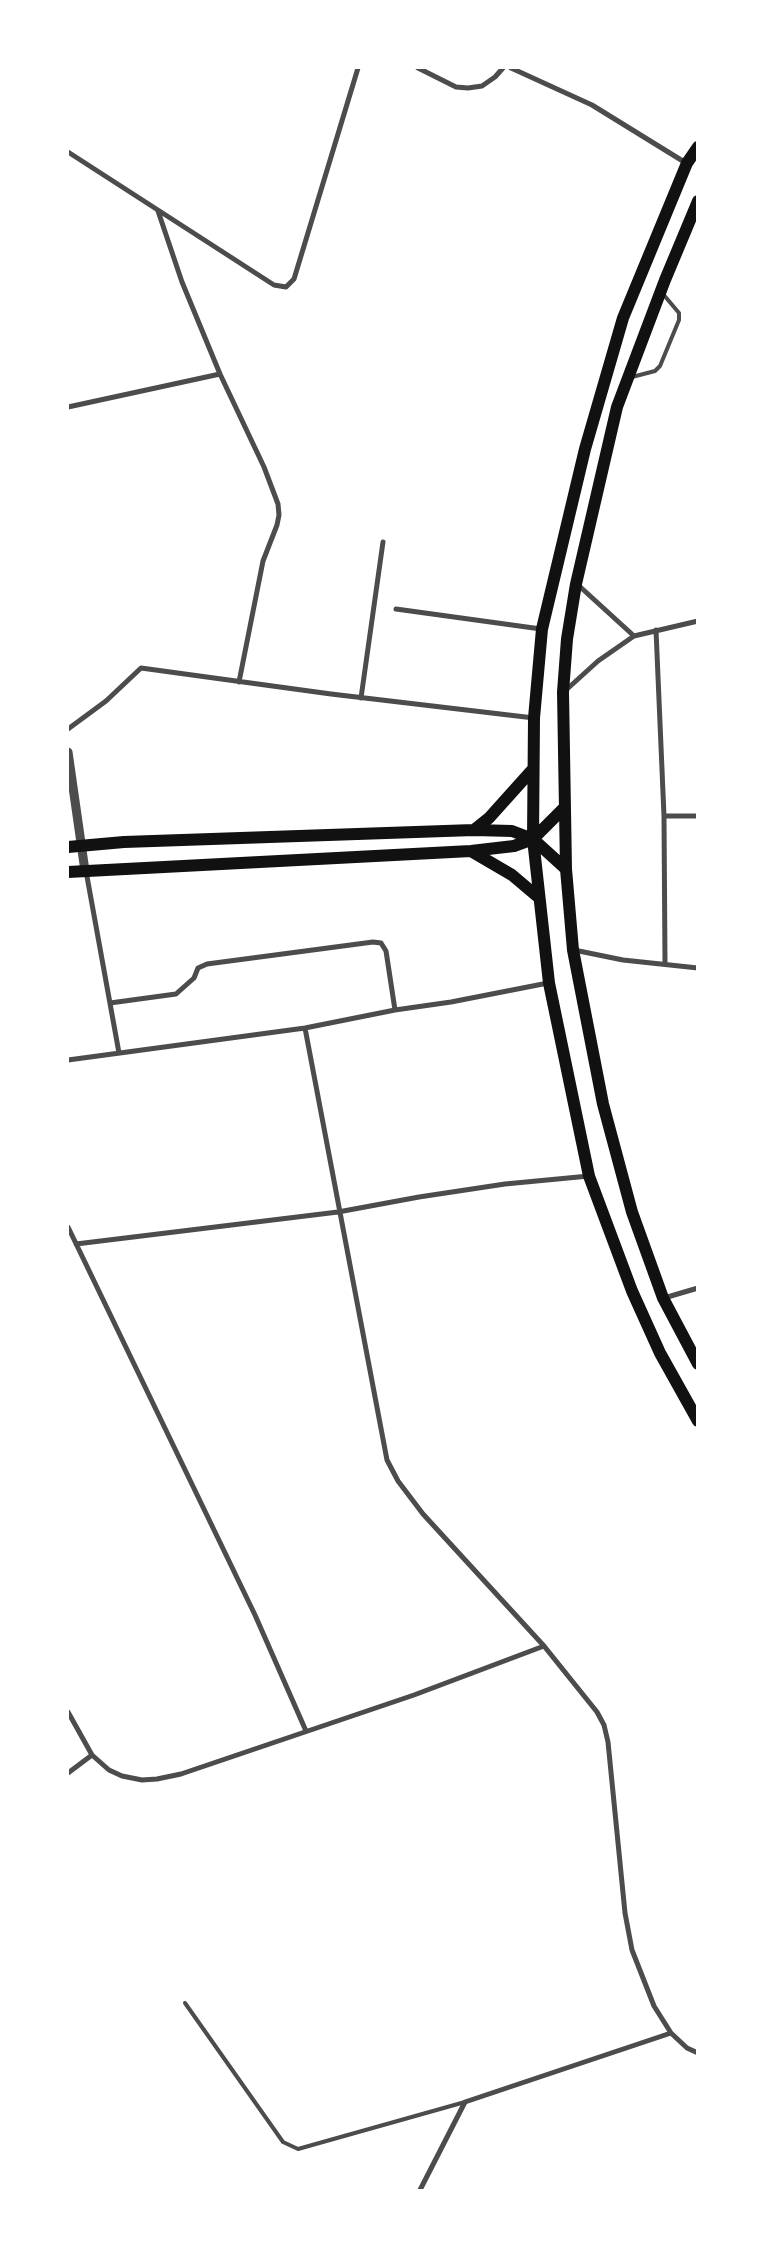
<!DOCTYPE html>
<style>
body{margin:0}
#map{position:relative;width:765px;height:2258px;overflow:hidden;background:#fff;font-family:Arial,sans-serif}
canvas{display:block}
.frame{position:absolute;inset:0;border:69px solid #fff;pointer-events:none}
</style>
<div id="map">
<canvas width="765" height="2258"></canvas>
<div class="frame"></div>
</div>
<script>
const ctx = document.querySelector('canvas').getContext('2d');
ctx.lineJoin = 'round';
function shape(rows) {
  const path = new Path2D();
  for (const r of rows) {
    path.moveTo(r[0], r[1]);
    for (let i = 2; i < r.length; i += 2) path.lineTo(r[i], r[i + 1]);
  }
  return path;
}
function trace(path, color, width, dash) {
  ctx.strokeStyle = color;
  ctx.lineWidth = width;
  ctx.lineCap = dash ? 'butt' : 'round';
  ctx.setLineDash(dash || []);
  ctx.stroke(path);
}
trace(shape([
 [632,377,655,371,660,366,679,320,679,313,663,294],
 [185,2003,283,2142,298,2149,465,2102]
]), '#4c4c4c', 4);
trace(shape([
 [418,68,456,87,468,88,482,86,495,77,503,68],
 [511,68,592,105,686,163],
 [68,152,274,285,286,287,294,279,358,68],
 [158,211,182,282,220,374,264,467,278,504,279,515,277,525,263,561,239,682],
 [68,407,220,374],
 [577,584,634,636],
 [396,609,541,629],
 [656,630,664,816,665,963],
 [566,690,598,661,634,636,698,621],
 [361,698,383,542],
 [68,729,106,701,141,668,331,694,534,718],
 [664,816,698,816],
 [86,871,119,1053],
 [574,950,623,960,698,968],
 [110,1003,176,994,194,978,198,968,207,964,373,942,381,943,386,951,395,1010],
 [305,1028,387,1460,398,1481,423,1514,544,1646,597,1712,604,1725,608,1742,625,1913,632,1950,654,2006,671,2033,687,2048,698,2053],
 [68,1060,305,1028,395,1010,451,1002,548,983],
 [68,1227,255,1615,306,1731],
 [76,1244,338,1212,419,1197,505,1184,589,1176],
 [664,1298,698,1288],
 [68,1712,92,1755,109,1770,122,1776,142,1780,157,1779,181,1774,414,1695,544,1646],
 [68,1773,92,1755],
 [420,2190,465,2102,671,2033]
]), '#4c4c4c', 5);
trace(shape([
 [68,752,85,871]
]), '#4c4c4c', 9);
trace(shape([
 [698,147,687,163,623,318,585,449,542,629,534,718,533,839,549,983,589,1176,632,1291,660,1353,698,1421],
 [698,201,665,280,617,407,576,584,567,639,563,692,566,869,573,950,603,1104,632,1212,663,1298,698,1364],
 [474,830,489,818,533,769],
 [68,847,124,842,474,830,512,831,533,839,566,869],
 [471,851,512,875,538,897],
 [68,872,471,851,514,846,533,839,564,808]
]), '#111', 12);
</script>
